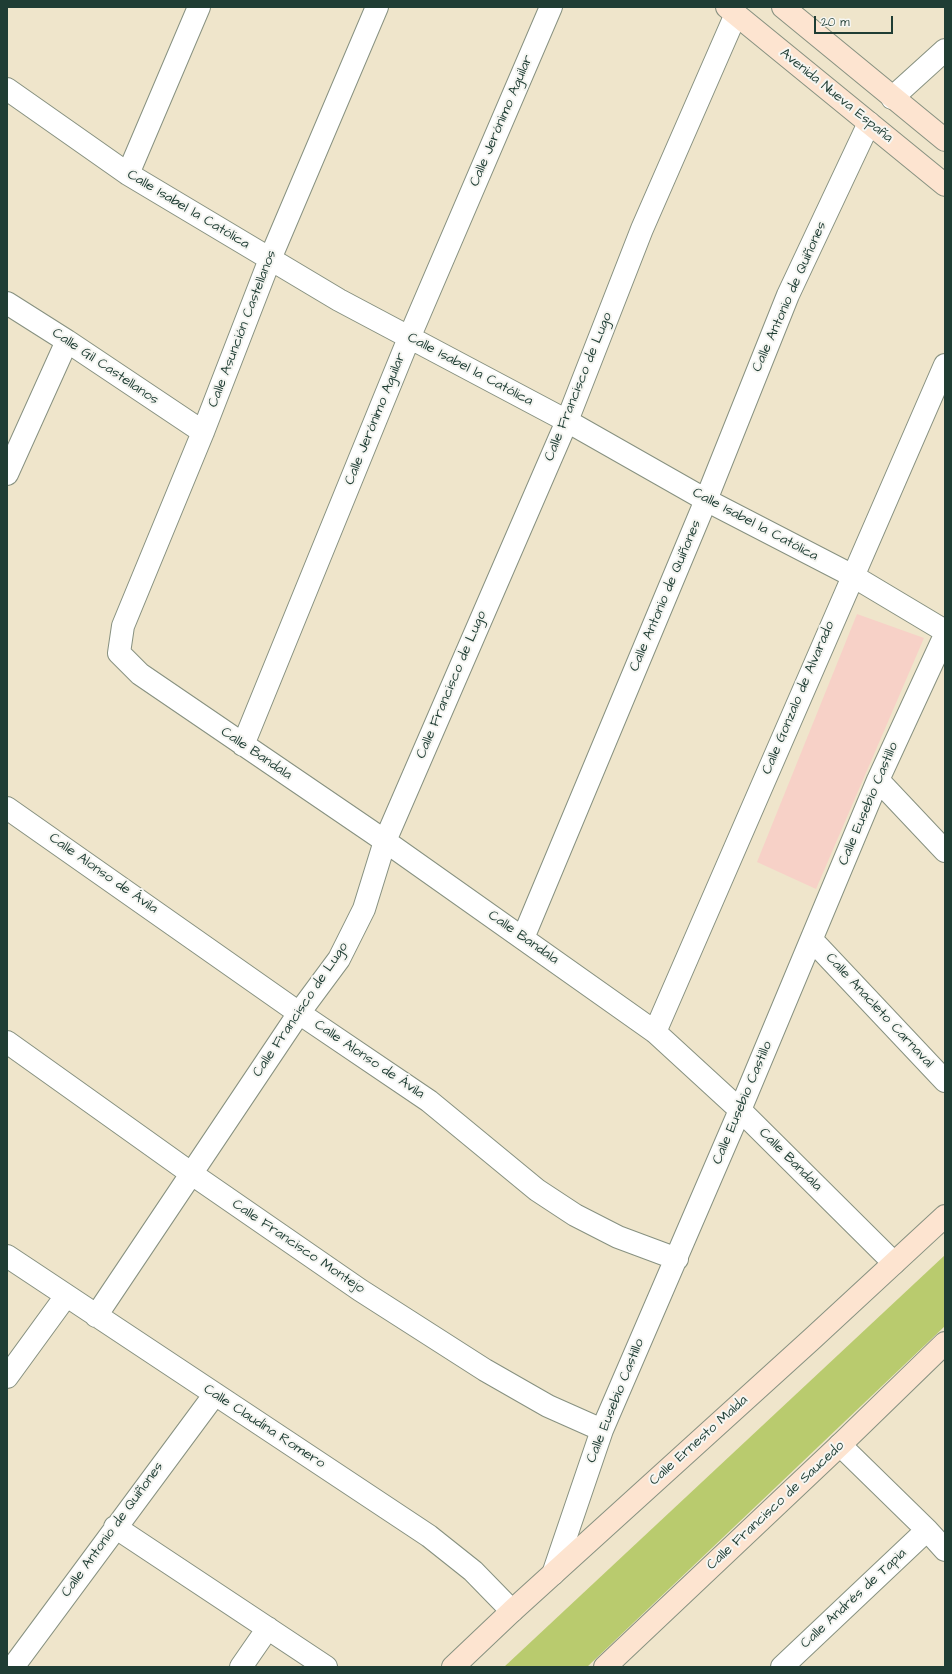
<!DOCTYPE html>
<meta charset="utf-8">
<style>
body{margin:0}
#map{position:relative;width:952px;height:1674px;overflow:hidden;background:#efe5cb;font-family:"Architects Daughter",sans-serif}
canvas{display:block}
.frame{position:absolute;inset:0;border:8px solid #1f3d34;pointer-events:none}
.scale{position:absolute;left:814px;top:16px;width:79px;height:18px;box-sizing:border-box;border:2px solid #1f3d34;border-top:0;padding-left:5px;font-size:12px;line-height:14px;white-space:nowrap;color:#1f3d34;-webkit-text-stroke:3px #f6f6f2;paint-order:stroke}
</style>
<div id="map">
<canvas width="952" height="1674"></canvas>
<div class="frame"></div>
<div class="scale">20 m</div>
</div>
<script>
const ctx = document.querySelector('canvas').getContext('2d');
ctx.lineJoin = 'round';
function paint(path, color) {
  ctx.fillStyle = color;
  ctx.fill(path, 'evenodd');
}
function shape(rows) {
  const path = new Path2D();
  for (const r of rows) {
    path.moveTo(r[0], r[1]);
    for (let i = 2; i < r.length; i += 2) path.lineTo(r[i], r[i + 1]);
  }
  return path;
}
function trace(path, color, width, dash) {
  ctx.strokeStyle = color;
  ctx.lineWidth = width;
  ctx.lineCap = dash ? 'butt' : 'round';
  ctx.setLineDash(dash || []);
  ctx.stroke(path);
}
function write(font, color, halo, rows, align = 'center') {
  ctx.font = font + ' "Architects Daughter",sans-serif';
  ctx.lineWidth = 4;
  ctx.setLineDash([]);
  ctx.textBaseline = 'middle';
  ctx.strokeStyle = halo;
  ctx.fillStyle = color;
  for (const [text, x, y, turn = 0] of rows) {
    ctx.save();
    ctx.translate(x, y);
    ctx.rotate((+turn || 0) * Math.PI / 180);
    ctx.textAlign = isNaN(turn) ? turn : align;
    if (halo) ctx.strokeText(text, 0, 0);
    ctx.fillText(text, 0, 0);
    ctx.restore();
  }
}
paint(shape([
 [857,614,924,638,816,889,757,862]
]), '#f7d1c7');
paint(shape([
 [945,1255,945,1326,587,1667,504,1667]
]), '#b9cb6e');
const minor = shape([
 [377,7,270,259,203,432,123,626,119,653,140,674,385,841,655,1032,740,1110,894,1263],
 [7,89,128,174,339,300,567,421,706,500,853,576,945,631],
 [892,98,945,50],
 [128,174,199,7],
 [7,303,67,341,203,432],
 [7,474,67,341],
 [243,745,409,338,551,7],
 [878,780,945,851],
 [7,808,299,1013,429,1101,537,1190,575,1215,618,1237,677,1259],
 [523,938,706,500,788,295,869,123],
 [812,940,945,1081],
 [655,1032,945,365],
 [7,1042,192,1174,360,1290,485,1370,548,1406,602,1430],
 [7,1256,429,1536,473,1571,512,1611],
 [96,1316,299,1013,339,959,364,909,385,841,567,421,642,229,736,14],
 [7,1377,66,1296],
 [840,1445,927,1530,945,1550],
 [115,1527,326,1667],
 [553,1574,602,1430,740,1110,878,780,945,635],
 [13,1667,215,1394],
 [241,1667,268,1628],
 [782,1667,927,1530]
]);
const secondary = shape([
 [727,7,945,185],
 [783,7,945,140],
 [453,1667,512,1611,813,1338,945,1216],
 [605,1667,840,1445,945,1343]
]);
trace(minor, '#879180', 24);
trace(secondary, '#879180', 24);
trace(minor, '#fff', 22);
trace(secondary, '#fde4d0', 22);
write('14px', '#1f3d34', '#f6f6f2', [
 ["Avenida Nueva España",836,96,39],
 ["Calle Jerónimo Aguilar",502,121,-67],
 ["Calle Isabel la Católica",188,210,31],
 ["Calle Antonio de Quiñones",790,297,-66],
 ["Calle Asunción Castellanos",243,329,-69],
 ["Calle Gil Castellanos",105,367,34],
 ["Calle Isabel la Católica",470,370,28],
 ["Calle Francisco de Lugo",579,387,-68],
 ["Calle Jerónimo Aguilar",376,419,-68],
 ["Calle Isabel la Católica",755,525,28],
 ["Calle Antonio de Quiñones",666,596,-67],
 ["Calle Francisco de Lugo",452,685,-67],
 ["Calle Gonzalo de Alvarado",799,698,-67],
 ["Calle Bandala",256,754,34],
 ["Calle Eusebio Castillo",869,804,-67],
 ["Calle Alonso de Ávila",103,874,35],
 ["Calle Bandala",523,938,35],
 ["Calle Francisco de Lugo",301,1010,-56],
 ["Calle Anacleto Carnaval",879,1011,47],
 ["Calle Alonso de Ávila",369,1060,34],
 ["Calle Eusebio Castillo",743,1103,-67],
 ["Calle Bandala",790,1160,45],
 ["Calle Francisco Montejo",298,1247,34],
 ["Calle Eusebio Castillo",616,1401,-68],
 ["Calle Claudina Romero",264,1427,33],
 ["Calle Ernesto Malda",699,1441,-42],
 ["Calle Francisco de Saucedo",776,1506,-43],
 ["Calle Antonio de Quiñones",113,1530,-54],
 ["Calle Andrés de Tapia",854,1599,-43]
]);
</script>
